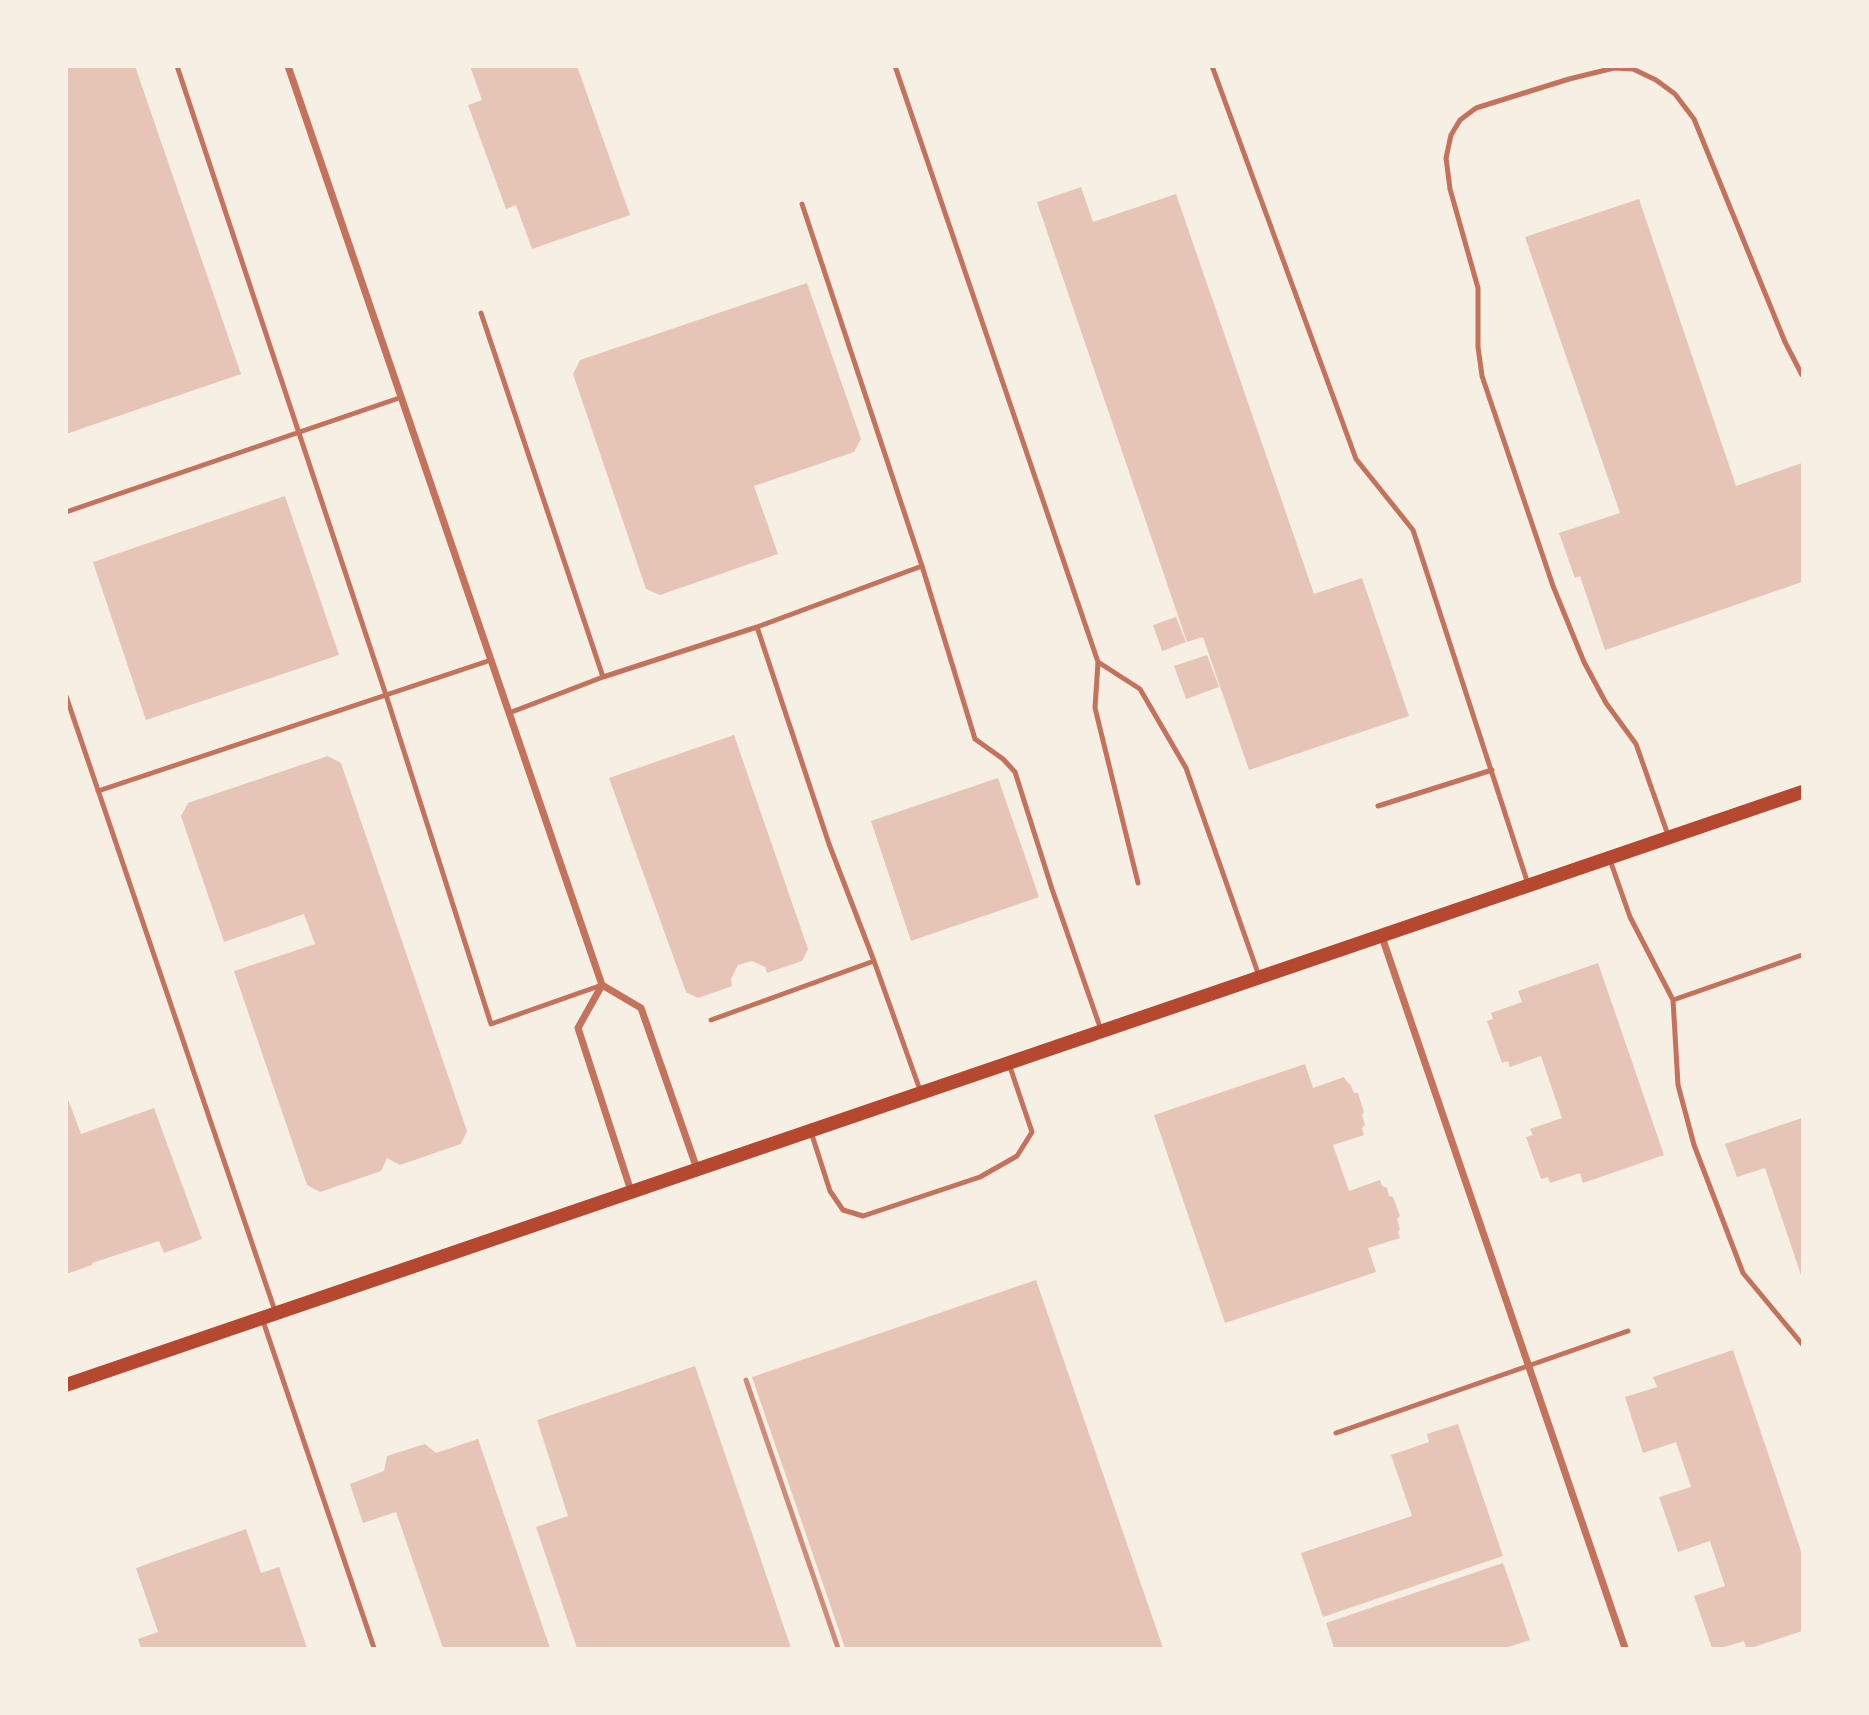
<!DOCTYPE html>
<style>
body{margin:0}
#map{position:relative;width:1869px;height:1715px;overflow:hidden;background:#f6efe4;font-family:"Fira Sans",sans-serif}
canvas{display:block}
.frame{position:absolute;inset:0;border:68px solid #f6efe4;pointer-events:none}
</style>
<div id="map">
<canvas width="1869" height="1715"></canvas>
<div class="frame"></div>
</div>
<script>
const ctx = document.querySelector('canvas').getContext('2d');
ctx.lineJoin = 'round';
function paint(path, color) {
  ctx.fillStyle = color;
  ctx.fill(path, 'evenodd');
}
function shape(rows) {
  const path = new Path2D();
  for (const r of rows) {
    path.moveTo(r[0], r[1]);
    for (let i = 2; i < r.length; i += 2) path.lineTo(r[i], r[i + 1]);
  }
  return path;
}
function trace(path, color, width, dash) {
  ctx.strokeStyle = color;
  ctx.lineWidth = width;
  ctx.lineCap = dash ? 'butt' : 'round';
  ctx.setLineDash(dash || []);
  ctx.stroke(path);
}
paint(shape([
 [66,66,135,66,241,374,66,434],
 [470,66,577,66,630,215,532,249,516,205,506,209,468,105,482,100],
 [1081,187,1093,222,1176,194,1314,594,1362,578,1409,716,1249,770,1203,637,1187,642,1037,202],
 [1639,199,1736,486,1802,463,1802,582,1605,650,1580,576,1575,578,1559,533,1620,513,1525,237],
 [807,283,861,439,854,452,754,486,778,554,660,595,646,589,573,374,580,360],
 [285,496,339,655,146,720,93,562],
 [1176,617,1186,642,1162,651,1153,625],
 [1207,655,1219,687,1186,699,1174,666],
 [734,735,808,949,802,961,767,973,765,967,752,961,738,965,731,979,732,986,698,998,686,992,609,778],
 [328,756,341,763,467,1131,461,1144,400,1165,387,1158,381,1171,320,1192,307,1185,234,971,315,944,304,914,224,942,181,816,188,803],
 [998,778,1039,897,911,941,871,821],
 [1598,963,1664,1155,1583,1183,1580,1173,1550,1183,1548,1177,1541,1179,1526,1137,1533,1135,1530,1129,1562,1118,1541,1056,1510,1067,1508,1061,1502,1063,1487,1021,1493,1019,1491,1013,1522,1002,1518,991],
 [1305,1064,1313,1088,1344,1077,1347,1082,1350,1084,1354,1093,1358,1093,1364,1112,1362,1115,1365,1125,1362,1128,1364,1135,1333,1145,1349,1191,1380,1180,1382,1186,1387,1188,1389,1196,1393,1197,1400,1216,1397,1219,1400,1229,1398,1232,1400,1238,1368,1248,1376,1272,1225,1323,1154,1115],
 [66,1094,81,1134,154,1108,202,1239,164,1253,159,1241,92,1263,92,1265,66,1274],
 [1802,1118,1802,1278,1765,1168,1737,1177,1725,1144],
 [1036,1280,1163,1648,845,1648,752,1377],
 [1733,1350,1802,1554,1802,1631,1751,1648,1746,1648,1744,1641,1721,1648,1712,1648,1694,1596,1725,1586,1710,1541,1678,1552,1659,1497,1691,1487,1676,1442,1643,1453,1625,1397,1657,1387,1653,1377],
 [695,1366,791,1648,577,1648,536,1527,568,1516,537,1420],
 [1458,1424,1503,1556,1323,1617,1301,1553,1412,1516,1391,1455,1429,1442,1427,1434],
 [478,1439,550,1648,443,1648,396,1512,363,1523,350,1484,384,1471,387,1456,425,1444,436,1453],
 [246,1529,261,1573,279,1567,307,1648,141,1648,138,1639,158,1632,136,1568],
 [1503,1563,1530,1640,1505,1648,1334,1648,1326,1623]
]), '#e6c5b7');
trace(shape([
 [177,66,386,695,491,1024,602,985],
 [895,66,1098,662,1140,689,1186,768,1259,976],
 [1212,66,1356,459,1413,530,1528,884],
 [481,313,603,677],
 [66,512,402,397],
 [922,566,975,739,1003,759,1015,772,1052,889,1101,1030],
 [757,627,922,566,802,204],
 [1098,662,1095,708,1138,883],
 [66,696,275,1311],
 [509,713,603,677,757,627,829,844,874,961,920,1090],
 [98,791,491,660],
 [1378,806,1492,770],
 [1668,835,1636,744,1606,703,1584,662,1553,586,1482,376,1478,347,1478,288,1450,189,1446,158,1451,135,1460,120,1476,108,1569,79,1614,68,1633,69,1656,80,1675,94,1694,119,1785,342,1802,375],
 [1610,860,1630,917,1673,1000,1802,955],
 [1673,1000,1678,1085,1694,1145,1743,1273,1802,1344],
 [711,1020,874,961],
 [811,1132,830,1191,843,1210,863,1216,980,1177,1017,1156,1032,1132,1009,1064],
 [263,1321,374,1648],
 [1336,1433,1628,1331]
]), '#c5725c', 5);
trace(shape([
 [288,66,602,985,641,1008,697,1169],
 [1382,937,1625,1648],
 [602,985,578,1028,631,1191]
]), '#c5725c', 7);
trace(shape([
 [66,1385,1802,792]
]), '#b5482f', 14);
trace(shape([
 [746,1380,838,1648]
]), '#cf8b77', 5);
</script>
